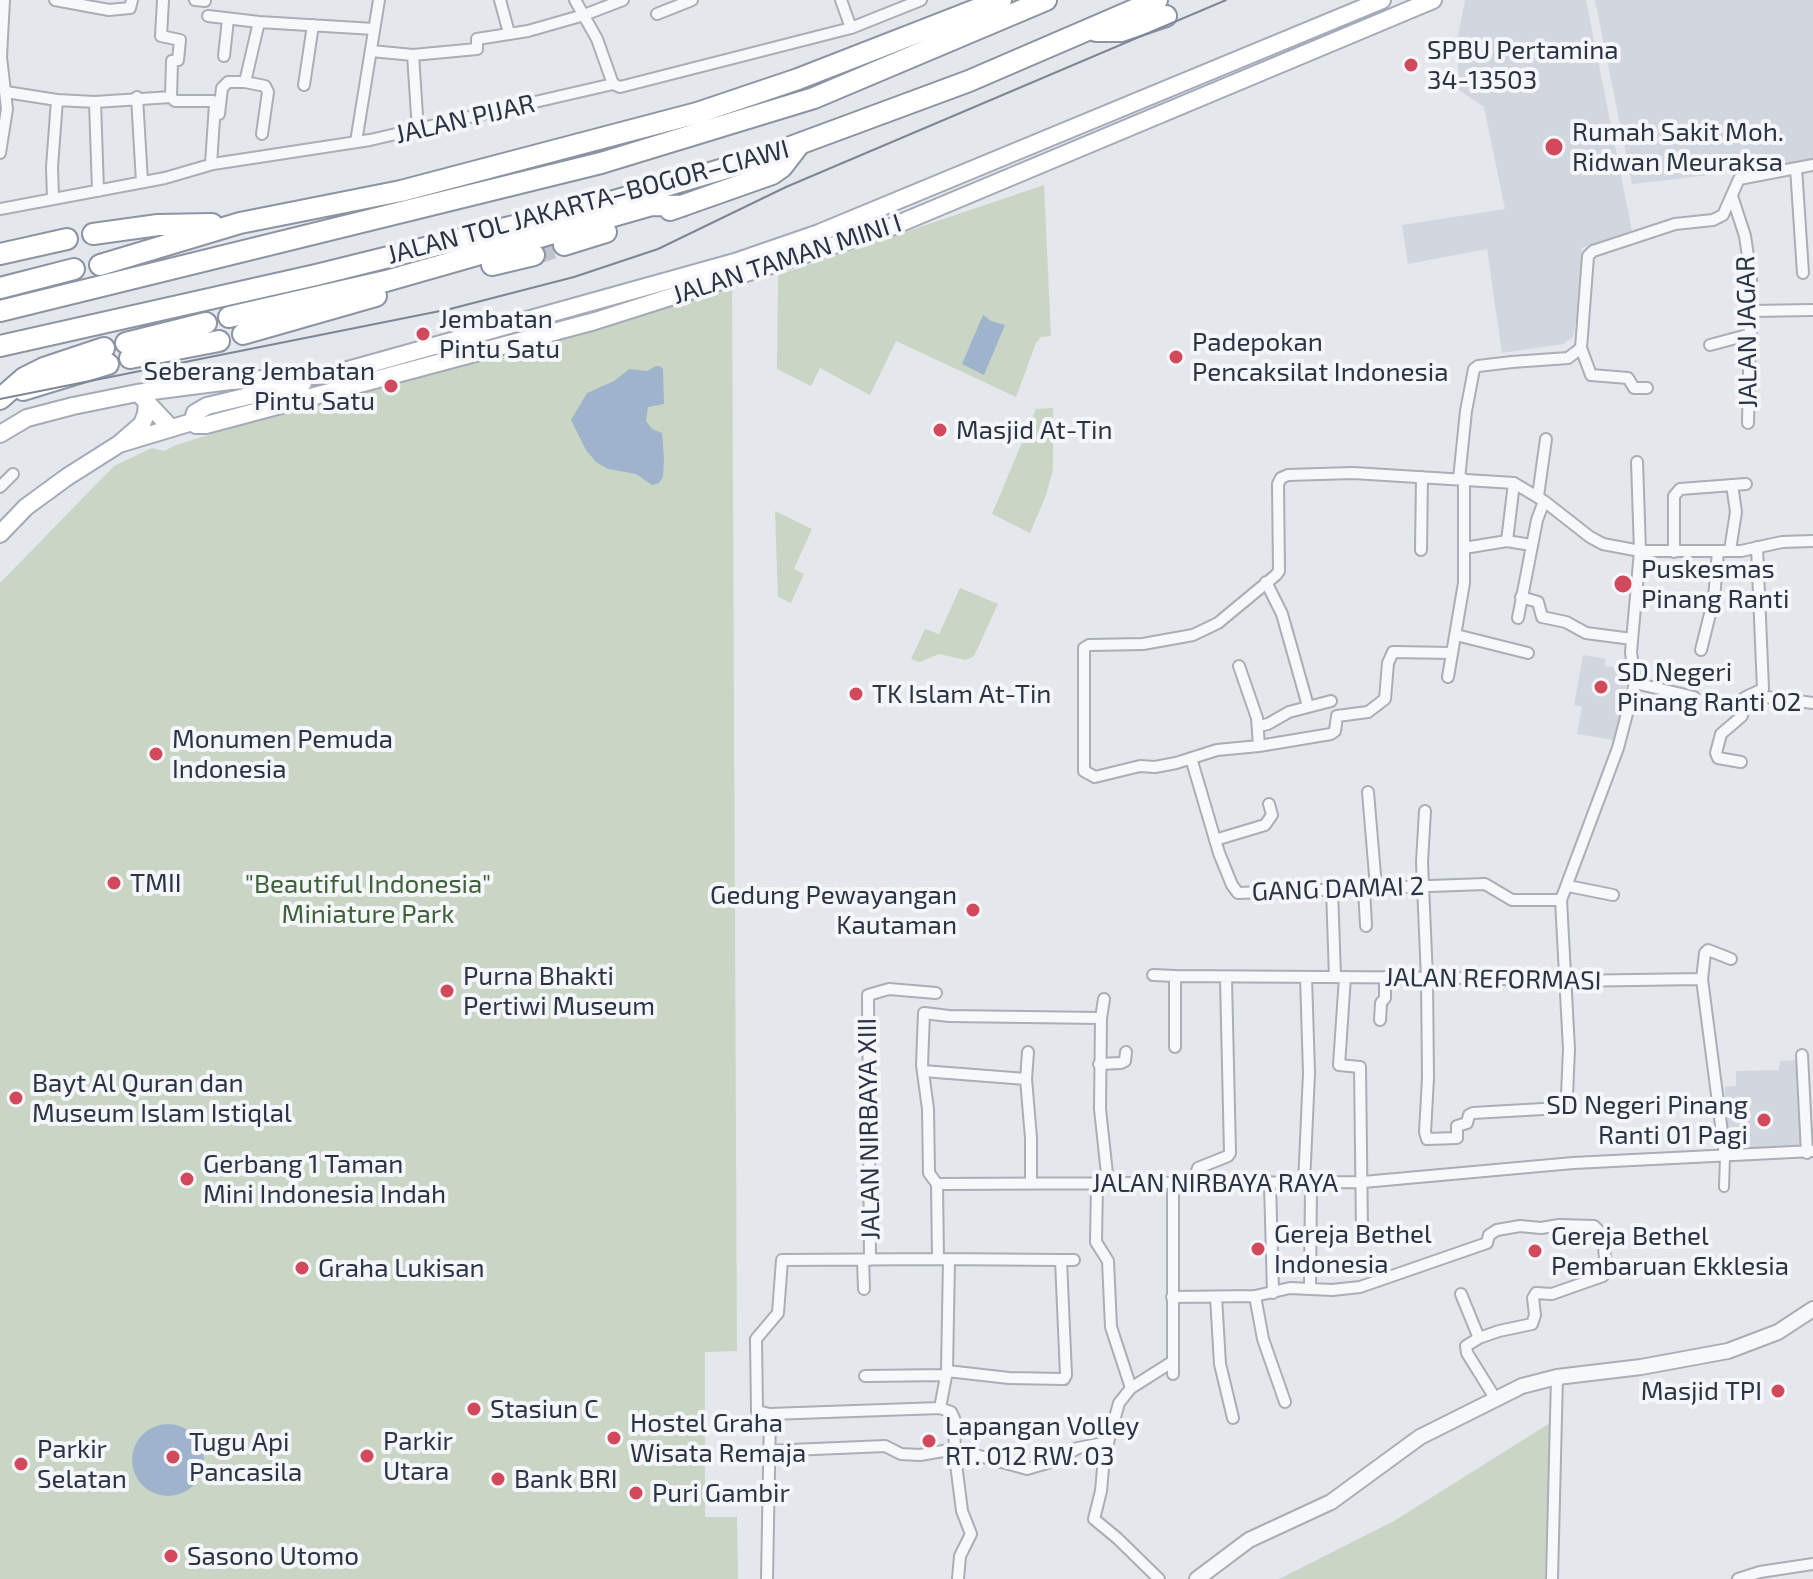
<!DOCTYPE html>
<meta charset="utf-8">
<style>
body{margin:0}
canvas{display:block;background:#e4e7ec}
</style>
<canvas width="1813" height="1579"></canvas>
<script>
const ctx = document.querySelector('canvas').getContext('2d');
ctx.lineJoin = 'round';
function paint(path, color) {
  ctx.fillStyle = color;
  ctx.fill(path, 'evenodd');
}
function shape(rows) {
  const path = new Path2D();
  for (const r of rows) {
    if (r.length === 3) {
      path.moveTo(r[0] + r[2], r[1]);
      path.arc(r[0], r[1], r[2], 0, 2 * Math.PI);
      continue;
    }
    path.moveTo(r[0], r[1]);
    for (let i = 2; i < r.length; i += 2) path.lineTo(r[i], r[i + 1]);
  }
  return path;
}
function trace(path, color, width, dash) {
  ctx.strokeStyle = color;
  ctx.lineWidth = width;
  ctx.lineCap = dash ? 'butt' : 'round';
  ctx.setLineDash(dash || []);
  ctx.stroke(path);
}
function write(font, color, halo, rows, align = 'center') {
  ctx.font = font + ' "Exo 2",sans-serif';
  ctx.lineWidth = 8;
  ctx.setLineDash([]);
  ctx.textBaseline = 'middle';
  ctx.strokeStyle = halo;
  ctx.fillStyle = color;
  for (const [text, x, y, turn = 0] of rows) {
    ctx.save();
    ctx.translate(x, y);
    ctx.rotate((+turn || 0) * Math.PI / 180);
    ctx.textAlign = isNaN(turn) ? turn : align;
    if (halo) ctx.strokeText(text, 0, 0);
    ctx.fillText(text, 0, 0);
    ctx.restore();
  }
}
paint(shape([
 [1465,0,1586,0,1632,231,1582,248,1579,305,1573,337,1563,344,1502,353,1487,249,1408,264,1402,225,1505,209,1484,107,1459,90,1457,42],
 [1595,0,1813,0,1813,163,1632,184],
 [1583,655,1606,659,1605,666,1628,669,1619,741,1577,734,1582,707,1574,705],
 [1801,1060,1803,1154,1726,1156,1725,1087,1736,1086,1736,1071,1779,1070,1780,1061]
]), '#d2d6de');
paint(shape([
 [1044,185,1051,336,1041,337,1036,343,1016,397,896,341,870,395,820,368,811,386,777,369,778,275],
 [732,282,737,1351,705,1352,705,1517,737,1517,738,1579,0,1579,0,583,114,466,152,448,164,451,176,445,316,402],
 [1053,408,1053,470,1046,495,1030,533,992,514,1036,409],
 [775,511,812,529,794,569,804,574,791,603,778,597],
 [960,588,998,604,974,656,966,660,939,654,920,662,911,659,925,629,939,634],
 [1550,1423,1545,1579,1279,1579,1394,1521]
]), '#c9d6c5');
paint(shape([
 [983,315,991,321,1005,325,984,375,962,364],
 [656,366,660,366,663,369,664,404,648,407,646,421,652,429,662,433,664,458,663,477,659,483,652,485,636,474,608,469,596,462,586,450,571,420,587,393,614,381,629,369,647,371],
 [168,1460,36]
]), '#9fb4cc');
trace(shape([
 [534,255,564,245]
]), '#bfc3cb', 20, [20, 10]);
const pedestrian = shape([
 [1724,1187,1725,1156]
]);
const minor = shape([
 [55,0,109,10,130,8,132,0],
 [163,0,161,36,180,40,178,60,172,61,171,97],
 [195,0,205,1],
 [500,0,509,33],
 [575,0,597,39,613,84],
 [841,0,851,28],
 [657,14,692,0],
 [208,16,259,22,374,29],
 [371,51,413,55,477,49,477,39,528,31,584,15,623,0],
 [413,55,418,130],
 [224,56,228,19],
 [245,82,259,22],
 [304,85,313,25],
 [6,92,57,100],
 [137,97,142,182],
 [95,102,98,191],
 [219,114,222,88,228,82,245,82,265,86,268,92,262,134],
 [356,142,379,0],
 [0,153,7,109,1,57,4,0],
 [1796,168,1803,273],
 [1732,196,1745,236,1751,277,1748,423],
 [53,199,52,167,57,100,95,102,171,97,175,101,213,101,215,104,211,164],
 [0,209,165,178,213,164,370,140,613,84,620,87,851,28,921,0],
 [1751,311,1813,310],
 [1710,345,1751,334],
 [1581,348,1591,375,1628,378,1634,388,1647,388],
 [1459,479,1466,411,1474,369,1478,366,1512,362,1568,358,1581,348,1588,256,1593,251,1675,224,1713,220,1723,215,1739,179,1813,165],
 [0,487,13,474],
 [1538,496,1546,439],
 [1507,541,1514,483],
 [1464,548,1507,541,1531,545],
 [1421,550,1422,477],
 [1730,550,1736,512,1732,485],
 [1674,552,1674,496,1680,489,1746,484],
 [1266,582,1282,614,1308,706],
 [1521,597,1538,602,1542,617,1566,622,1586,633,1632,639],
 [1518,618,1537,520,1544,501],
 [1456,635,1528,653],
 [1701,650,1714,598,1718,552],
 [1452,653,1393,652,1388,663,1385,699,1368,712,1337,716,1335,731,1331,734,1259,746,1217,750,1176,763,1155,767,1140,766,1095,777,1084,771,1084,648,1089,645,1143,644,1193,635,1218,623,1276,575,1279,571,1278,484,1281,478,1288,475,1353,473,1514,483,1544,501,1590,537,1603,544,1640,551,1741,551,1782,542,1813,541],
 [1239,666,1257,718,1259,746],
 [1448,677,1464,583,1464,479],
 [1635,683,1694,697],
 [1750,695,1763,689,1757,547],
 [1751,695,1813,703],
 [1258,726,1268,724,1289,712,1331,701],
 [1191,758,1219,853,1232,885,1238,893,1485,884,1512,900,1561,900],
 [1741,762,1718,758,1716,753,1721,734,1742,716,1744,698,1750,695],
 [1368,792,1376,887],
 [1425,811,1422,862,1427,978,1428,1078,1425,1132,1427,1139,1457,1138,1457,1126,1467,1123,1469,1115,1473,1113,1560,1108,1567,1095,1569,1049,1561,900,1618,748,1635,683,1631,652,1640,551,1637,462],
 [1215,840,1265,825,1272,815,1269,804],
 [1568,886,1613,895],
 [1364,888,1366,926],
 [1332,889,1335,977],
 [1153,975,1175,976],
 [1345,977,1339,1065,1360,1067,1362,1232],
 [1702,979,1705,953,1708,950,1731,959],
 [1101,1018,1104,999],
 [1380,1020,1381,1003,1385,998,1385,977],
 [1175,1047,1175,976,1471,978,1566,981,1702,979,1725,1156],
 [1802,1055,1807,1153],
 [1099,1064,1121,1063,1125,1061,1126,1052],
 [923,1071,1026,1079,1031,1138,1031,1182],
 [1026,1079,1028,1052],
 [1097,1183,1096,1242,1108,1261,1111,1327,1131,1388],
 [1173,1183,1173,1374],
 [1193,1183,1198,1168,1228,1156,1230,1153,1226,979],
 [1270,1183,1273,1293],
 [937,1184,929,1173,928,1109,922,1065,924,1013,949,1016,1101,1018,1100,1109,1108,1183],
 [1304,1184,1309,1073,1306,977],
 [938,1259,1061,1260,1066,1375,1064,1379,1009,1378,947,1371],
 [863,1260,864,1289],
 [870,1260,868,995,889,989,936,993],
 [1061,1260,1074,1260],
 [1310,1289,1311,1184],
 [1461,1294,1479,1338],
 [1255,1296,1263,1339,1285,1402],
 [1172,1297,1255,1296,1290,1288,1332,1290,1360,1287,1487,1243,1489,1235,1497,1230,1520,1226,1541,1228,1559,1225,1594,1226,1603,1235,1606,1270,1603,1276,1552,1294,1536,1293,1533,1298,1535,1315,1532,1324,1499,1331,1479,1338,1466,1346,1467,1353,1495,1398],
 [1216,1297,1220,1364,1233,1418],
 [865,1376,946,1375],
 [940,1408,947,1371,949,1259],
 [768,1451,885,1446,901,1454,920,1455,955,1449],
 [955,1456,976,1455,1027,1469,1054,1461,1078,1448,1108,1442],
 [767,1579,770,1414],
 [958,1579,960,1556,971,1534,962,1511,955,1456,954,1418,951,1412,940,1408,770,1414,757,1411,756,1339,778,1313,782,1260,938,1259,937,1184,1363,1182,1573,1163,1813,1151],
 [1159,1579,1117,1538,1094,1519,1101,1491,1104,1457,1119,1403,1131,1388,1172,1362],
 [1552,1579,1557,1377],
 [1738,1579,1760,1572,1813,1564]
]);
const tertiary = shape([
 [1197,1579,1249,1540,1331,1502,1420,1437,1522,1386,1557,1377,1641,1367,1728,1351,1778,1332,1813,1309]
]);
const primary = shape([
 [141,396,171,428],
 [192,422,195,413,207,406,303,383],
 [0,434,27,418,73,406,137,393,230,381,330,375,735,262,819,233,1382,0],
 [119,444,192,422,196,425,206,425,595,321,891,227,1433,0],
 [0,534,26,507,67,477,119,444,142,424,146,414,147,401]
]);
const motorway = shape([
 [1096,31,1121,31,1166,16],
 [670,210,772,174,782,167,799,145],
 [93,234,158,225,212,224],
 [564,245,606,232],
 [0,254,67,239],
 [100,265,240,223,401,191,697,113,798,79,1001,0],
 [492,265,534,255],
 [0,288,74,269],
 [0,311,601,163,814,98,1046,0],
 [229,317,386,281,652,205,682,206],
 [243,334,376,296],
 [126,343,206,323],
 [0,346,316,275,607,203,761,158,969,81,1157,0],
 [130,358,219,341],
 [23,390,108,364],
 [0,399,24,378,44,368,104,348]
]);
trace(pedestrian, '#a9aeb7', 12);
trace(minor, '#a9aeb7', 14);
trace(tertiary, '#a9aeb7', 18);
trace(primary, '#a3abb8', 20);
trace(motorway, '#8b94a3', 24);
trace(pedestrian, '#f7f8fa', 8);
trace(minor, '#f7f8fa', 10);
trace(tertiary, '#f7f8fa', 14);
trace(primary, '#fff', 16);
trace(motorway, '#fff', 20);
trace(shape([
 [0,399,450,309,574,277,658,249,786,187,1226,0]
]), '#7d8696', 2);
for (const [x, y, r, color] of [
 [1411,65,8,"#d1495b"],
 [1554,147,10,"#d1495b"],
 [423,334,8,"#d1495b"],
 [1176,357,8,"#d1495b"],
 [391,386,8,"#d1495b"],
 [940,430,8,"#d1495b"],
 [1623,584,10,"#d1495b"],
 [1601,687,8,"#d1495b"],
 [856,694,8,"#d1495b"],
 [156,754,8,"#d1495b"],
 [114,883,8,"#d1495b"],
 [973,910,8,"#d1495b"],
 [447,991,8,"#d1495b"],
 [16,1098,8,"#d1495b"],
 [1764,1120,8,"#d1495b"],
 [187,1179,8,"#d1495b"],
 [1258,1249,8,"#d1495b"],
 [1535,1251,8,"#d1495b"],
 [302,1268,8,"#d1495b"],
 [1778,1391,8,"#d1495b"],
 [474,1409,8,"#d1495b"],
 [614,1438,8,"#d1495b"],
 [929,1441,8,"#d1495b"],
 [367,1456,8,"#d1495b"],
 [173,1457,8,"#d1495b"],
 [21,1464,8,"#d1495b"],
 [498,1479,8,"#d1495b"],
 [636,1493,8,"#d1495b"],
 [171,1556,8,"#d1495b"]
]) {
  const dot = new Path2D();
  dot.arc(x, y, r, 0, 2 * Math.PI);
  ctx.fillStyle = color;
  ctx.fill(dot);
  trace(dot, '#f4f6f9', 3);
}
write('26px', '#2b3445', '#f4f6f9', [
 ["SPBU Pertamina",1427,50],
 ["34-13503",1427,80],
 ["Rumah Sakit Moh.",1572,132],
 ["Ridwan Meuraksa",1572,162],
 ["Jembatan",439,319],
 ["Pintu Satu",439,349],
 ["Padepokan",1192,342],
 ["Pencaksilat Indonesia",1192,372],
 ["Seberang Jembatan",375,371,"right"],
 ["Pintu Satu",375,401,"right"],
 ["Masjid At-Tin",956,430],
 ["Puskesmas",1641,569],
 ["Pinang Ranti",1641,599],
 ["SD Negeri",1617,672],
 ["Pinang Ranti 02",1617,702],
 ["TK Islam At-Tin",872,694],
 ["Monumen Pemuda",172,739],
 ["Indonesia",172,769],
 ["TMII",130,883],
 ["Gedung Pewayangan",957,895,"right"],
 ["Kautaman",957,925,"right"],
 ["Purna Bhakti",463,976],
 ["Pertiwi Museum",463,1006],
 ["Bayt Al Quran dan",32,1083],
 ["Museum Islam Istiqlal",32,1113],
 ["SD Negeri Pinang",1748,1105,"right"],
 ["Ranti 01 Pagi",1748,1135,"right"],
 ["Gerbang 1 Taman",203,1164],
 ["Mini Indonesia Indah",203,1194],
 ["Gereja Bethel",1274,1234],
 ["Indonesia",1274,1264],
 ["Gereja Bethel",1551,1236],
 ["Pembaruan Ekklesia",1551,1266],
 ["Graha Lukisan",318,1268],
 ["Masjid TPI",1762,1391,"right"],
 ["Stasiun C",490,1409],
 ["Hostel Graha",630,1423],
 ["Wisata Remaja",630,1453],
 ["Lapangan Volley",945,1426],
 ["RT. 012 RW. 03",945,1456],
 ["Parkir",383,1441],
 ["Utara",383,1471],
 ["Tugu Api",189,1442],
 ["Pancasila",189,1472],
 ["Parkir",37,1449],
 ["Selatan",37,1479],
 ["Bank BRI",514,1479],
 ["Puri Gambir",652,1493],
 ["Sasono Utomo",187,1556]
], 'left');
write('26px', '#2b3445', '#f4f6f9', [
 ["JALAN PIJAR",465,119,-13],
 ["JALAN TOL JAKARTA–BOGOR–CIAWI",588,202,-15],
 ["JALAN TAMAN MINI I",787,259,-18],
 ["JALAN JAGAR",1747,332,-91],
 ["GANG DAMAI 2",1338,889,-2],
 ["JALAN REFORMASI",1493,979,1],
 ["JALAN NIRBAYA XIII",869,1129,-91],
 ["JALAN NIRBAYA RAYA",1215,1183]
]);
write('26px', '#3f6138', '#f4f6f9', [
 ["\"Beautiful Indonesia\"",368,884],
 ["Miniature Park",368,914]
]);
</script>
